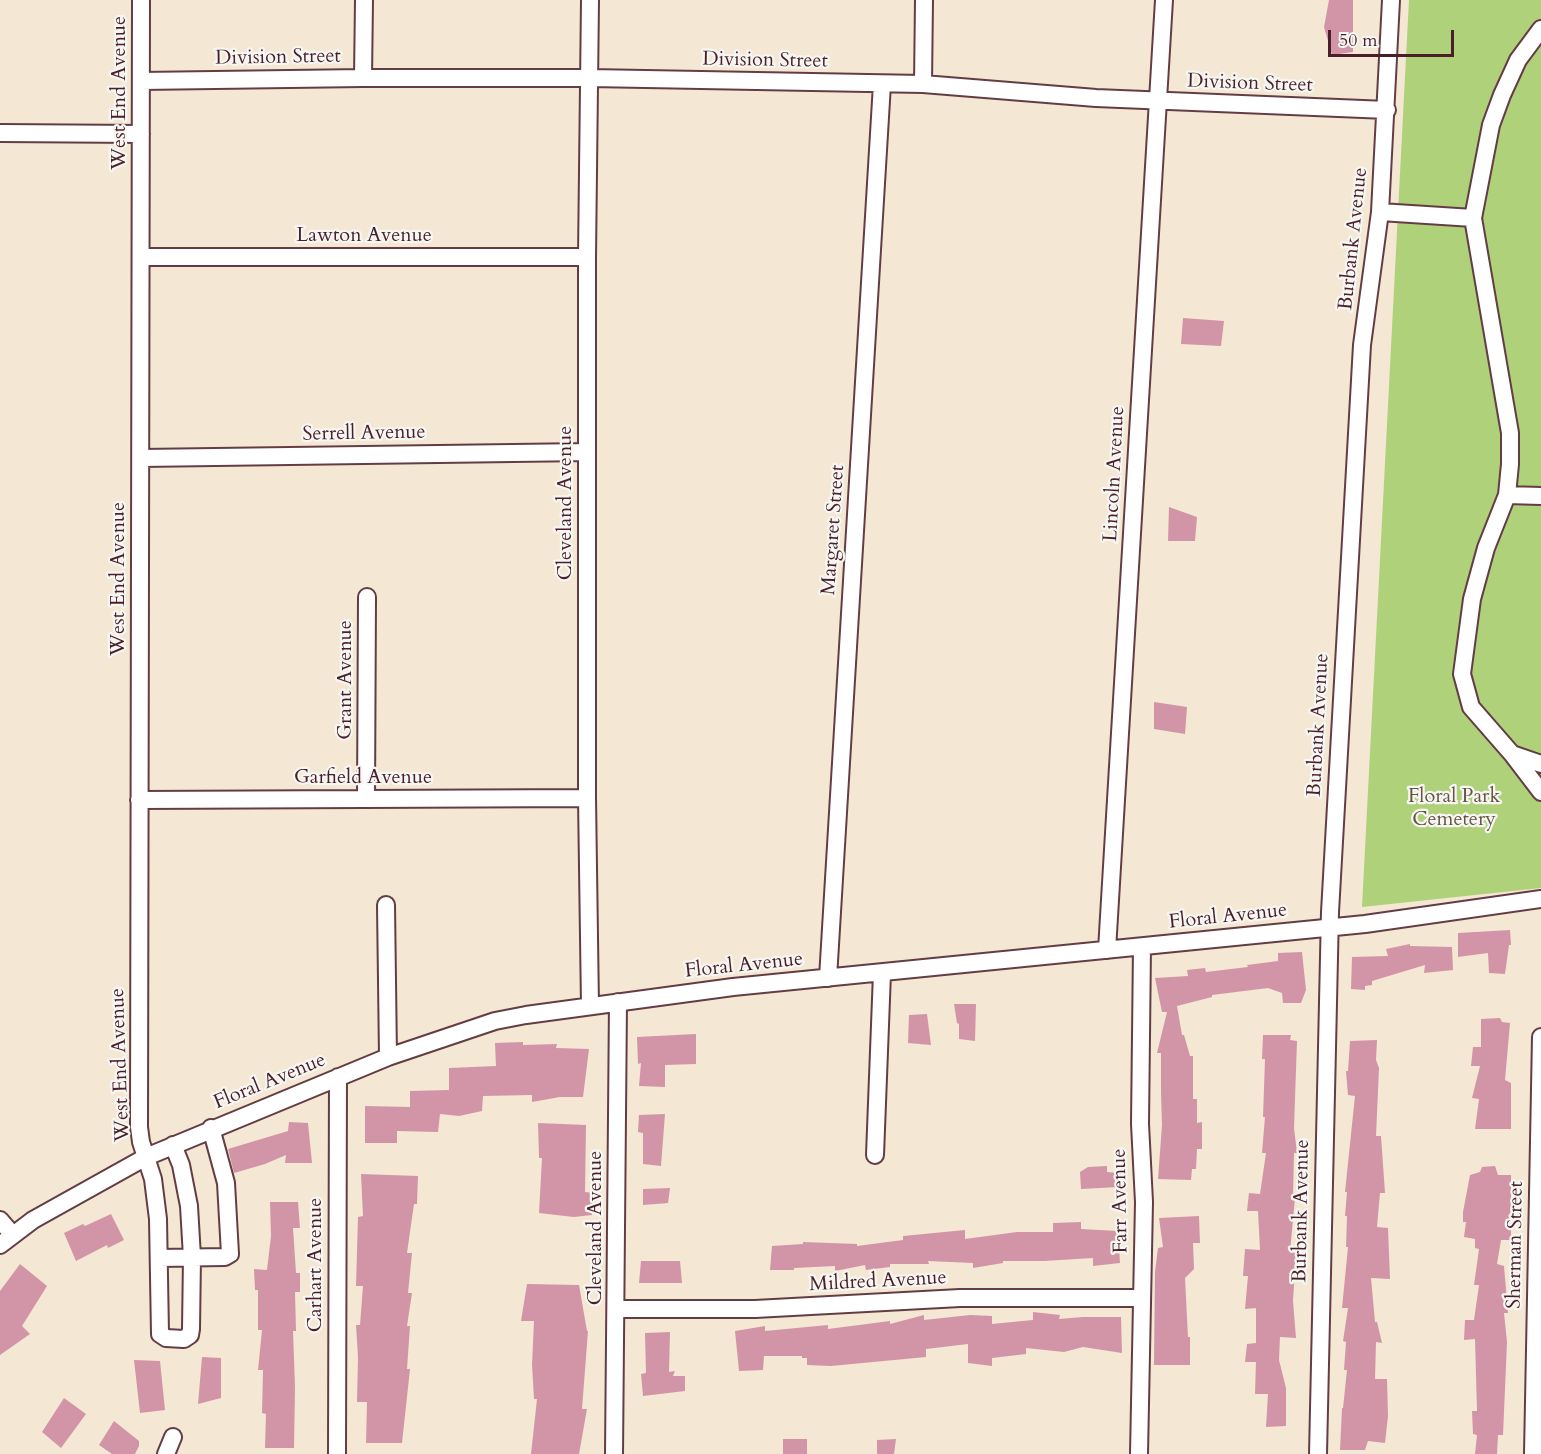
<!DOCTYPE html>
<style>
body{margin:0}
#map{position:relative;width:1541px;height:1454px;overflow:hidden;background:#f4e7d3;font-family:Cardo,serif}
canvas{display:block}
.scale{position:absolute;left:1328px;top:30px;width:126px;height:27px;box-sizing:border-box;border:3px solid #4a1f2b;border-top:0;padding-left:8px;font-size:18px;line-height:21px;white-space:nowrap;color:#4a1f2b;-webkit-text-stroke:4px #f6f6f2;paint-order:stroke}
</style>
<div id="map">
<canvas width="1541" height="1454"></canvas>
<div class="scale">50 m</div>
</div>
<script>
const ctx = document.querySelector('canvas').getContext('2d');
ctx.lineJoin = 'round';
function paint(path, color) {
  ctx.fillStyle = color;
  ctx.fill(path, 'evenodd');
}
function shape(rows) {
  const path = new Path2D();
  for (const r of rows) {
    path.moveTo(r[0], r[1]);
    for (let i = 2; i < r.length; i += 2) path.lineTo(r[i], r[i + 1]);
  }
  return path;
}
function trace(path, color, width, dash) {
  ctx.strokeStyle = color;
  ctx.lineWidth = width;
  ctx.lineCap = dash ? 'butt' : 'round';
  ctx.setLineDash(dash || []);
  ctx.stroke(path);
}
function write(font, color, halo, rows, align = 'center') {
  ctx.font = font + ' Cardo,serif';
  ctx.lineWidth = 4.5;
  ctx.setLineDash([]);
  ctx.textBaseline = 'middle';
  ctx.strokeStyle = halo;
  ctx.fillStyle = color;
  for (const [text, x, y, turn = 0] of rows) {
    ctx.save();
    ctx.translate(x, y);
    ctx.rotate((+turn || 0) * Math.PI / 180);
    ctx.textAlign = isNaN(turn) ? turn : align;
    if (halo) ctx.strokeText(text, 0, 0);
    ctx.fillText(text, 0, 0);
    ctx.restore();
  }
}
paint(shape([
 [1409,0,1541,0,1541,888,1362,907]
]), '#aed17a');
paint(shape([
 [1329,0,1353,0,1353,52,1332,55,1324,27],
 [1183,318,1224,321,1221,346,1181,344],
 [1169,507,1197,517,1195,541,1168,541],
 [1154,702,1187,707,1185,734,1154,729],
 [1510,930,1511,945,1509,945,1505,974,1489,973,1488,953,1458,957,1458,933],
 [1410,944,1410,946,1452,947,1453,970,1424,973,1425,965,1372,981,1372,985,1365,986,1365,990,1351,989,1352,957,1388,956,1386,949],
 [1302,952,1306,990,1301,1003,1283,1003,1282,993,1268,988,1212,995,1212,997,1177,1006,1182,1035,1184,1035,1190,1056,1193,1056,1193,1099,1197,1099,1197,1123,1202,1122,1202,1149,1197,1149,1196,1169,1192,1169,1191,1180,1158,1179,1162,1125,1161,1094,1161,1053,1157,1053,1167,1012,1162,1012,1155,978,1188,976,1187,970,1205,968,1206,972,1248,967,1247,965,1278,961,1278,953],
 [954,1004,976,1004,975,1041,959,1039,959,1024,957,1023],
 [927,1014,931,1045,908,1043,909,1015],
 [1500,1018,1502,1022,1510,1023,1505,1080,1511,1083,1511,1129,1475,1129,1479,1099,1472,1098,1480,1066,1471,1066,1473,1047,1481,1047,1481,1019],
 [696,1034,696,1064,665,1065,665,1087,639,1086,641,1063,638,1064,637,1037],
 [1263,1035,1291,1035,1290,1040,1297,1041,1294,1128,1297,1153,1294,1153,1293,1197,1295,1198,1290,1252,1296,1253,1293,1301,1296,1338,1280,1337,1279,1360,1286,1388,1286,1426,1266,1427,1268,1394,1255,1394,1256,1362,1245,1362,1247,1344,1256,1343,1256,1308,1245,1309,1248,1276,1243,1276,1245,1249,1260,1250,1258,1211,1247,1211,1249,1193,1260,1194,1266,1153,1262,1153,1265,1117,1263,1117,1265,1059,1262,1059],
 [1377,1040,1376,1060,1379,1068,1376,1136,1381,1136,1385,1193,1380,1193,1377,1227,1388,1228,1390,1279,1371,1278,1375,1322,1377,1322,1382,1343,1376,1342,1375,1379,1387,1379,1388,1416,1385,1443,1368,1441,1365,1450,1340,1450,1342,1408,1343,1408,1347,1370,1344,1370,1346,1342,1343,1341,1348,1308,1342,1308,1348,1247,1346,1247,1347,1216,1345,1216,1347,1192,1345,1192,1355,1096,1348,1095,1346,1071,1348,1071,1350,1041],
 [523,1042,523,1045,557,1044,556,1048,589,1049,583,1097,560,1097,532,1102,532,1095,483,1096,482,1111,459,1116,440,1114,438,1132,397,1131,397,1143,365,1143,365,1106,410,1107,410,1091,449,1090,449,1068,496,1066,495,1043],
 [665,1114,661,1166,643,1164,643,1133,638,1132,639,1115],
 [289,1122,308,1123,312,1163,285,1163,286,1155,265,1164,234,1173,228,1149,288,1131],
 [538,1123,586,1125,585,1192,594,1193,592,1215,574,1217,539,1213,542,1158,539,1158],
 [1107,1166,1107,1172,1119,1173,1119,1187,1081,1189,1080,1172,1088,1167],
 [1495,1166,1498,1175,1511,1175,1511,1240,1501,1240,1497,1264,1504,1266,1508,1313,1504,1313,1507,1342,1503,1435,1498,1435,1497,1454,1475,1454,1477,1435,1473,1434,1472,1411,1477,1411,1475,1339,1464,1340,1465,1320,1474,1320,1479,1285,1474,1285,1479,1249,1475,1248,1475,1239,1464,1237,1466,1222,1463,1222,1463,1212,1470,1175,1480,1172,1482,1167],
 [361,1174,418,1176,417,1204,414,1204,407,1253,412,1253,408,1293,412,1293,407,1326,410,1326,407,1369,410,1369,402,1443,366,1443,367,1402,357,1402,358,1357,356,1325,360,1325,363,1286,356,1286,358,1217,363,1216],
 [670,1188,668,1203,643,1205,643,1189],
 [270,1202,298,1202,300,1228,293,1228,296,1273,300,1273,300,1292,295,1292,296,1331,293,1331,295,1388,294,1448,265,1448,266,1414,262,1413,263,1370,258,1370,262,1330,258,1330,258,1290,255,1290,254,1269,267,1270,271,1236],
 [111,1214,124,1240,108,1248,107,1245,76,1261,64,1233,83,1224,85,1226],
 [1199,1216,1200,1243,1193,1243,1194,1269,1185,1278,1188,1337,1190,1337,1190,1365,1154,1365,1155,1272,1158,1248,1163,1247,1159,1218],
 [1081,1222,1081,1229,1118,1231,1120,1263,1093,1266,1093,1258,1044,1261,1003,1261,1003,1263,973,1268,973,1263,928,1261,929,1264,890,1264,890,1267,866,1270,865,1265,835,1271,835,1266,794,1268,794,1270,770,1270,772,1246,803,1244,803,1242,857,1244,857,1246,903,1240,903,1236,965,1230,965,1239,1017,1232,1053,1232,1053,1223],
 [641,1261,680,1261,682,1283,639,1283],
 [20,1264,47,1286,22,1326,30,1334,0,1355,0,1291],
 [527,1284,579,1285,587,1331,588,1331,582,1409,587,1409,579,1454,531,1454,537,1399,534,1399,532,1365,534,1321,521,1321],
 [1033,1312,1060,1315,1059,1319,1083,1317,1121,1317,1122,1353,1083,1347,1064,1352,1026,1348,1026,1354,992,1358,992,1366,968,1363,968,1344,926,1349,926,1357,831,1366,807,1365,807,1358,802,1358,802,1356,764,1356,763,1370,739,1371,735,1331,765,1326,765,1331,828,1325,828,1329,890,1321,890,1324,924,1315,924,1320,970,1315,992,1316,992,1324,1033,1320],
 [670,1332,669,1372,675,1371,673,1376,685,1376,685,1391,643,1396,641,1374,646,1373,645,1333],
 [202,1357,221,1358,221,1398,198,1404],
 [134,1360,160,1361,165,1410,140,1413],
 [64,1398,86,1414,61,1448,42,1432],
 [114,1421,139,1441,139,1446,135,1454,112,1454,99,1445],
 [783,1439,807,1439,807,1454,783,1454],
 [896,1439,894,1454,877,1454,877,1440]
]), '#d295a7');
const minor = shape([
 [141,0,139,1127,141,1142,153,1179,158,1219,160,1334,166,1338,184,1339,190,1335,191,1329,192,1257,189,1206,181,1165,173,1145],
 [590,0,587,257,587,798,590,1006],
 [1541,29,1518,60,1502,95,1491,125,1473,218,1510,433,1510,464,1507,495,1486,548,1472,599,1462,674,1471,707,1512,754,1541,764],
 [363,78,364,0],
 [141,81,363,78,590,78,923,84,1096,98,1387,110],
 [923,84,924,0],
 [0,133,141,134],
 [1380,212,1473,218],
 [141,257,587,257],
 [141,458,587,452],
 [1507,495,1541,496],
 [1512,754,1541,792],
 [366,799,367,597],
 [139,800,587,798],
 [386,905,388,1057],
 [1107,950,1164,0],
 [828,978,882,84],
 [875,1155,882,973],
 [0,1220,12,1234],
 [0,1245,33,1220,146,1157,388,1057,495,1021,526,1015,733,987,1365,924,1541,899],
 [159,1258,225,1257,230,1254,226,1183,211,1128],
 [616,1309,755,1309,960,1298,1142,1298],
 [166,1454,173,1437],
 [337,1454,338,1077],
 [614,1454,618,1002],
 [1139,1454,1144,1202,1140,1124,1142,947],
 [1318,1454,1330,912,1362,345,1380,212,1391,0],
 [1533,1454,1541,1037]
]);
trace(minor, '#643d44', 20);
trace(minor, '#fff', 16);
write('20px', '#4a1f2b', '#f6f6f2', [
 ["Division Street",278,58,-1],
 ["Division Street",765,61,1],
 ["Division Street",1250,84,2],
 ["West End Avenue",120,93,-90],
 ["Lawton Avenue",364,236],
 ["Burbank Avenue",1354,239,-84],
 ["Serrell Avenue",364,434,-1],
 ["Lincoln Avenue",1115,474,-87],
 ["Cleveland Avenue",566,503,-90],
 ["Margaret Street",834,530,-86],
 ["West End Avenue",119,579,-90],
 ["Grant Avenue",346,680,-90],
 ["Burbank Avenue",1319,725,-87],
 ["Garfield Avenue",363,778],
 ["Floral Avenue",1228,917,-6],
 ["Floral Avenue",744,966,-6],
 ["West End Avenue",121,1065,-92],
 ["Floral Avenue",270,1082,-22],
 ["Farr Avenue",1121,1201,-91],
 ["Burbank Avenue",1302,1211,-89],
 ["Cleveland Avenue",596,1228,-90],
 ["Sherman Street",1516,1245,-89],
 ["Carhart Avenue",316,1265,-90],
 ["Mildred Avenue",878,1282,-3]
]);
write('20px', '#685443', '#f6f6f2', [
 ["Floral Park",1454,797],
 ["Cemetery",1454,820]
]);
</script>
